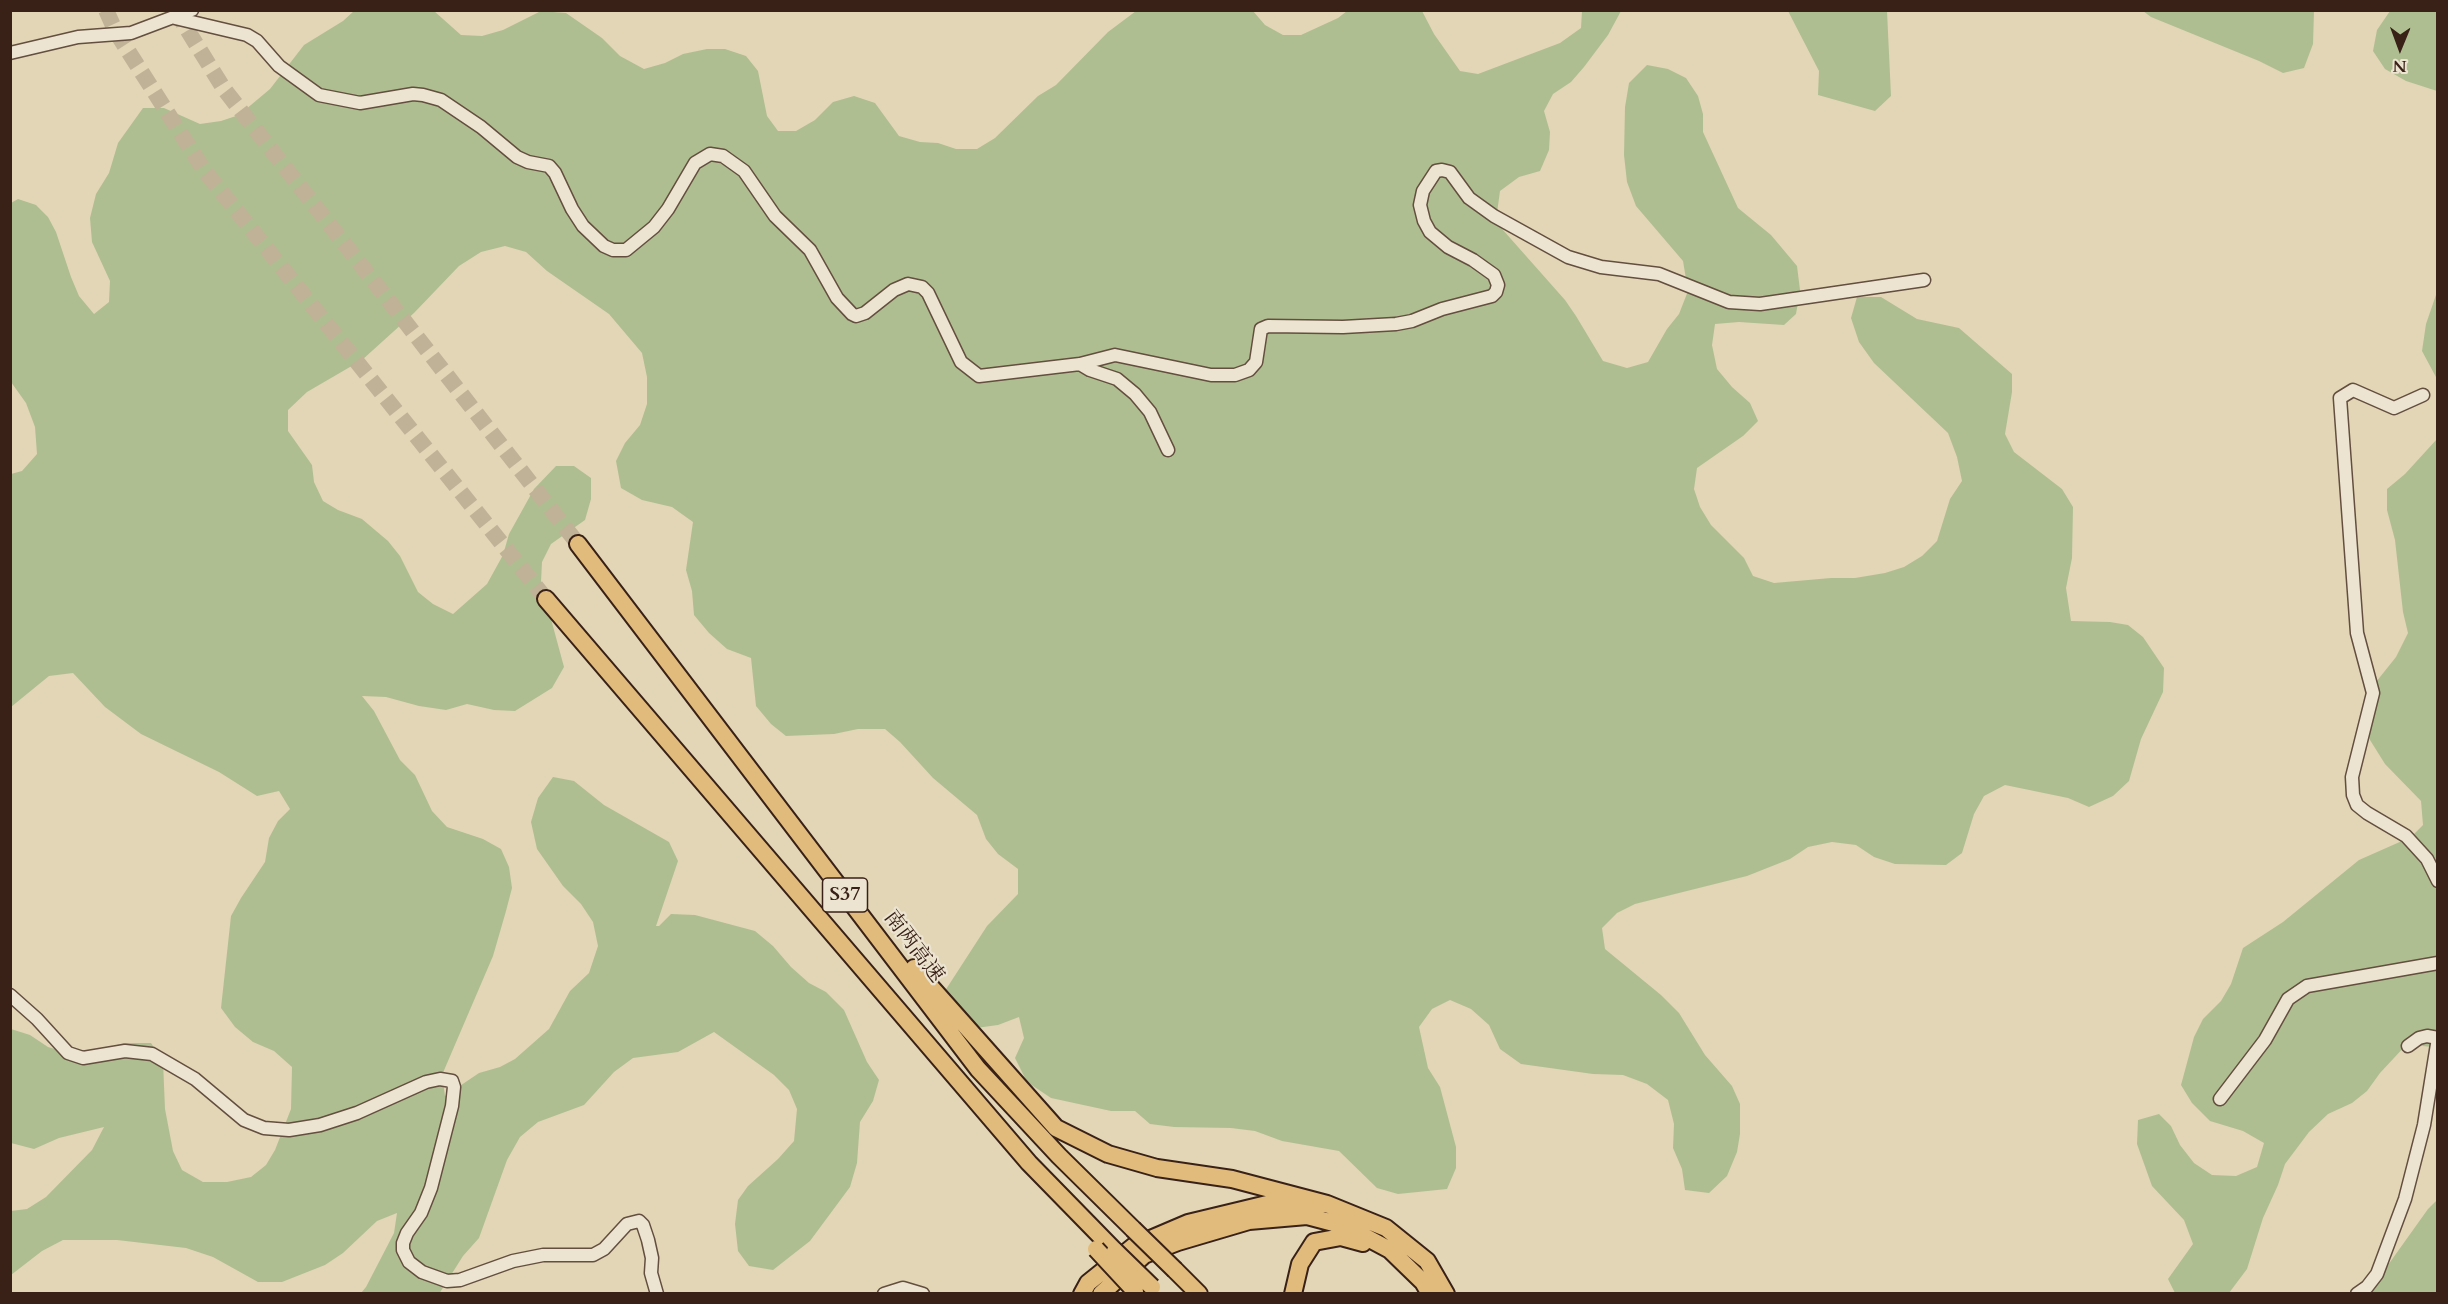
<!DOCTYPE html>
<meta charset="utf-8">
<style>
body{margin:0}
#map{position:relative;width:2448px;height:1304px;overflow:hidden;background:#e2d6b6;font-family:Cardo,serif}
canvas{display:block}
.frame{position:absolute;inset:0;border:12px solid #392117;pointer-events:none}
.north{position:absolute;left:2370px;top:18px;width:60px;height:60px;-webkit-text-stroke:4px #ece4d0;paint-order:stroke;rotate:181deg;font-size:16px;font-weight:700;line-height:24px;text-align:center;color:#392117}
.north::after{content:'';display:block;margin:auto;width:21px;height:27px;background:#392117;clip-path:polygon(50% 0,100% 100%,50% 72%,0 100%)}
</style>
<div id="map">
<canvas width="2448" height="1304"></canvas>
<div class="frame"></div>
<div class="north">N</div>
</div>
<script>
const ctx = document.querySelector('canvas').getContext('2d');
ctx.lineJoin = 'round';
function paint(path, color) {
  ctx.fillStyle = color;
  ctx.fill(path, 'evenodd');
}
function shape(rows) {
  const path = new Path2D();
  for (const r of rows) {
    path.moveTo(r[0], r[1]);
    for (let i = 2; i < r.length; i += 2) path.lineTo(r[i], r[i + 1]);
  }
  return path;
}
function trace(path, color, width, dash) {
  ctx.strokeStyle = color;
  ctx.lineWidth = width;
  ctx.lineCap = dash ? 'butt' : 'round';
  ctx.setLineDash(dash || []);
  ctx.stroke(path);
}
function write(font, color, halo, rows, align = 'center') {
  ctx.font = font + ' Cardo,"Noto Serif SC",serif';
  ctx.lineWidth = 4.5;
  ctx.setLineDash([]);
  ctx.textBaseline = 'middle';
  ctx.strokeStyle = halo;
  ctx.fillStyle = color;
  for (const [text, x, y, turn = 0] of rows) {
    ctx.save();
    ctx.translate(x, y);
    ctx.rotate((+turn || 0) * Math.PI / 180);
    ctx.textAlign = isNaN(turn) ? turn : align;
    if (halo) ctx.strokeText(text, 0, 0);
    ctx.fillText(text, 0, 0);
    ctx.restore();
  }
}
paint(shape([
 [355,10,434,11,461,35,482,36,503,30,541,11,566,13,602,38,620,56,644,69,665,63,683,54,707,49,725,49,746,56,758,71,767,116,778,131,796,131,815,120,833,102,854,96,875,103,899,136,920,142,938,143,956,149,977,149,995,138,1038,96,1056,85,1108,32,1136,11,1253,11,1265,25,1283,35,1301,35,1338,18,1347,11,1422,11,1434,34,1460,71,1478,74,1560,43,1581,28,1582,11,1621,11,1608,35,1584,67,1571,82,1553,94,1544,111,1550,132,1549,150,1540,171,1519,177,1500,191,1497,213,1503,230,1565,300,1576,316,1603,361,1627,368,1648,362,1667,329,1679,314,1688,291,1683,261,1636,206,1627,182,1624,155,1625,107,1629,83,1647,65,1668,69,1686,78,1698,96,1703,114,1703,132,1738,208,1771,235,1797,266,1800,290,1796,314,1784,325,1739,322,1715,324,1712,345,1717,369,1732,387,1750,403,1758,421,1743,436,1697,468,1694,489,1700,507,1711,525,1744,558,1753,576,1774,583,1831,578,1855,578,1885,573,1904,567,1922,556,1937,541,1950,499,1962,481,1957,457,1948,433,1874,363,1859,342,1851,318,1857,297,1881,297,1917,319,1959,328,2012,374,2012,392,2005,434,2014,452,2062,489,2073,507,2072,558,2066,588,2071,621,2110,622,2128,625,2143,637,2164,668,2163,692,2141,739,2129,781,2113,796,2089,807,2068,798,2005,785,1984,796,1974,814,1962,853,1946,865,1895,864,1874,857,1856,845,1832,842,1808,847,1790,859,1747,876,1635,904,1617,913,1602,928,1605,949,1661,995,1679,1013,1705,1055,1732,1086,1740,1104,1740,1134,1737,1152,1727,1176,1709,1193,1685,1190,1682,1169,1673,1148,1674,1124,1668,1100,1647,1084,1623,1075,1593,1074,1521,1064,1500,1049,1489,1025,1471,1009,1450,1000,1432,1009,1419,1027,1428,1068,1440,1087,1456,1147,1456,1168,1447,1189,1398,1194,1377,1188,1339,1151,1282,1141,1255,1131,1231,1128,1174,1127,1150,1124,1135,1111,1111,1111,1051,1098,1027,1082,1015,1058,1024,1038,1019,1017,998,1025,976,1028,941,997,987,926,1018,894,1018,869,998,854,986,839,977,815,933,778,900,742,885,729,858,729,834,734,786,736,771,724,756,706,751,658,727,649,709,633,694,615,692,591,686,570,693,522,672,507,642,500,621,488,616,461,625,443,640,425,647,404,647,377,642,353,609,314,547,271,526,252,505,246,481,252,459,266,414,313,362,360,307,392,288,410,288,431,312,465,314,482,323,501,338,510,362,519,388,541,400,556,418,592,433,604,453,614,487,584,503,555,509,534,534,489,556,466,574,466,591,478,591,499,585,520,551,544,542,562,541,582,564,667,552,688,515,711,494,710,467,704,446,710,419,706,386,697,362,696,374,711,400,760,415,775,432,811,447,827,483,839,501,849,509,867,512,888,506,911,493,956,442,1075,445,1096,479,1073,500,1067,515,1059,549,1029,570,991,589,973,598,946,593,922,581,904,563,886,537,849,531,822,538,798,553,777,574,781,604,805,669,842,678,861,656,926,659,926,671,914,695,915,755,931,773,946,791,967,809,983,826,992,844,1010,867,1062,879,1080,873,1101,860,1122,857,1163,850,1187,810,1241,773,1270,749,1266,738,1251,735,1224,738,1200,748,1186,778,1159,794,1141,797,1109,789,1090,774,1075,714,1032,678,1052,633,1058,614,1072,584,1105,538,1122,520,1137,507,1160,479,1238,463,1256,439,1294,361,1293,366,1287,394,1233,397,1213,377,1221,343,1253,325,1265,282,1282,258,1282,213,1257,186,1248,117,1240,63,1240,42,1251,11,1275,11,1211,27,1209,46,1197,92,1150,104,1127,59,1138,34,1149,11,1143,11,1029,30,1035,48,1047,72,1054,96,1051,124,1043,151,1043,163,1061,165,1109,173,1151,182,1170,203,1182,227,1182,251,1177,266,1165,275,1150,291,1109,292,1067,274,1051,253,1042,235,1027,221,1008,231,916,241,898,265,862,269,838,278,821,290,809,279,791,257,796,219,772,141,734,105,707,73,673,49,676,11,707,11,474,22,471,37,454,35,427,26,403,11,382,11,203,18,199,36,205,48,217,56,232,71,277,79,296,94,314,109,302,110,281,92,242,90,218,96,194,109,173,118,143,143,108,164,108,200,124,221,121,239,115,270,89,304,45,343,21],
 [1788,11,1887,11,1891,96,1875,111,1818,95,1819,71],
 [2143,11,2314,11,2313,44,2304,68,2283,73,2259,61,2151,17],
 [2390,11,2437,11,2437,91,2406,81,2385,69,2373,51,2377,30],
 [2437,292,2437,379,2422,351,2426,324],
 [2437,439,2437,1052,2431,1047,2407,1044,2380,1073,2367,1091,2352,1103,2328,1114,2309,1132,2285,1164,2278,1185,2263,1218,2247,1269,2229,1293,2175,1293,2168,1279,2193,1244,2184,1220,2152,1186,2137,1144,2138,1120,2159,1114,2171,1126,2180,1145,2194,1163,2212,1175,2236,1176,2257,1167,2264,1143,2243,1131,2210,1121,2192,1103,2181,1085,2194,1037,2203,1019,2221,1001,2231,984,2243,948,2283,922,2359,860,2411,837,2423,825,2421,801,2385,764,2370,740,2365,719,2368,692,2396,657,2408,633,2403,612,2395,540,2387,510,2387,489,2405,474],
 [2437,1200,2437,1293,2362,1294,2388,1265,2428,1209]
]), '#afbe91');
trace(shape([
 [106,10,116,32,204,170,546,599],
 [175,10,224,89,578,544]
]), '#c0b296', 16, [16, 8]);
const minor = shape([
 [175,18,247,35,257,41,279,66,319,95,360,103,413,94,423,95,441,100,481,127,517,157,528,162,549,166,555,173,572,209,583,226,604,246,613,250,626,250,654,227,668,209,695,163,710,154,723,156,744,171,775,216,810,250,837,298,852,314,856,316,865,313,894,290,908,284,922,287,928,293,961,362,979,376,1080,364,1115,355,1211,375,1235,375,1249,370,1256,362,1261,329,1268,326,1343,327,1396,324,1412,321,1442,309,1492,296,1496,292,1498,285,1494,275,1473,260,1448,247,1430,232,1424,221,1420,205,1423,191,1436,171,1442,170,1450,172,1469,198,1494,216,1568,257,1601,267,1659,274,1729,302,1760,304,1924,280],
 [10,53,78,37,131,33,192,10],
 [1080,364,1090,370,1117,379,1135,394,1150,412,1168,450],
 [2423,395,2394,408,2353,390,2340,398,2357,633,2373,693,2352,777,2353,795,2357,805,2367,813,2406,836,2427,859,2438,881],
 [10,995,37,1019,68,1053,83,1058,125,1051,152,1054,195,1079,244,1120,264,1128,289,1130,320,1125,357,1113,426,1082,440,1079,452,1081,454,1087,452,1106,431,1188,421,1213,407,1233,403,1243,403,1250,409,1262,422,1272,447,1281,460,1280,513,1261,543,1255,593,1255,604,1249,627,1224,639,1221,643,1225,648,1240,652,1258,651,1273,657,1294],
 [2220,1099,2265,1040,2288,999,2307,986,2438,963],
 [884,1294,903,1288,923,1294],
 [2357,1294,2367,1287,2377,1274,2405,1199,2424,1125,2438,1038,2427,1036,2419,1038,2408,1046]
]);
const highway = shape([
 [578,544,978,1069,1059,1156,1133,1229],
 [546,599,1029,1163,1115,1251],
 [914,968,1056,1128,1108,1154,1157,1168,1232,1179,1327,1204],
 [1175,1270,1199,1294],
 [1082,1294,1088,1283,1134,1246,1188,1223,1267,1204,1327,1204,1386,1228,1427,1261,1446,1294],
 [1101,1294,1144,1255,1178,1242,1249,1221,1307,1216,1345,1226,1390,1250,1423,1282,1430,1294],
 [1293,1294,1300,1264,1314,1242,1341,1237,1363,1243]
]);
trace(minor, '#634e3f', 15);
trace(highway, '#392117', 20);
trace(minor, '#ece4d0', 12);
trace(highway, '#e1bb7b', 16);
const highwayBridge = shape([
 [1133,1229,1175,1270],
 [1096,1249,1135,1291],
 [1115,1251,1152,1287]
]);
trace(highwayBridge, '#392117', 20, []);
trace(highwayBridge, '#e1bb7b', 16);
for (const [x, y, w] of [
 [845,895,45]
]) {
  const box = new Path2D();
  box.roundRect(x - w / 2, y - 17, w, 34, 4.5);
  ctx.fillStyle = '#ece4d0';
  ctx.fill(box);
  trace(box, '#392117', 1.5);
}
write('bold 20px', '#392117', null, [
 ["S37",845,895]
]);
write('21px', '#392117', '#ece4d0', [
 ["南两高速",913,947,53]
]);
</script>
